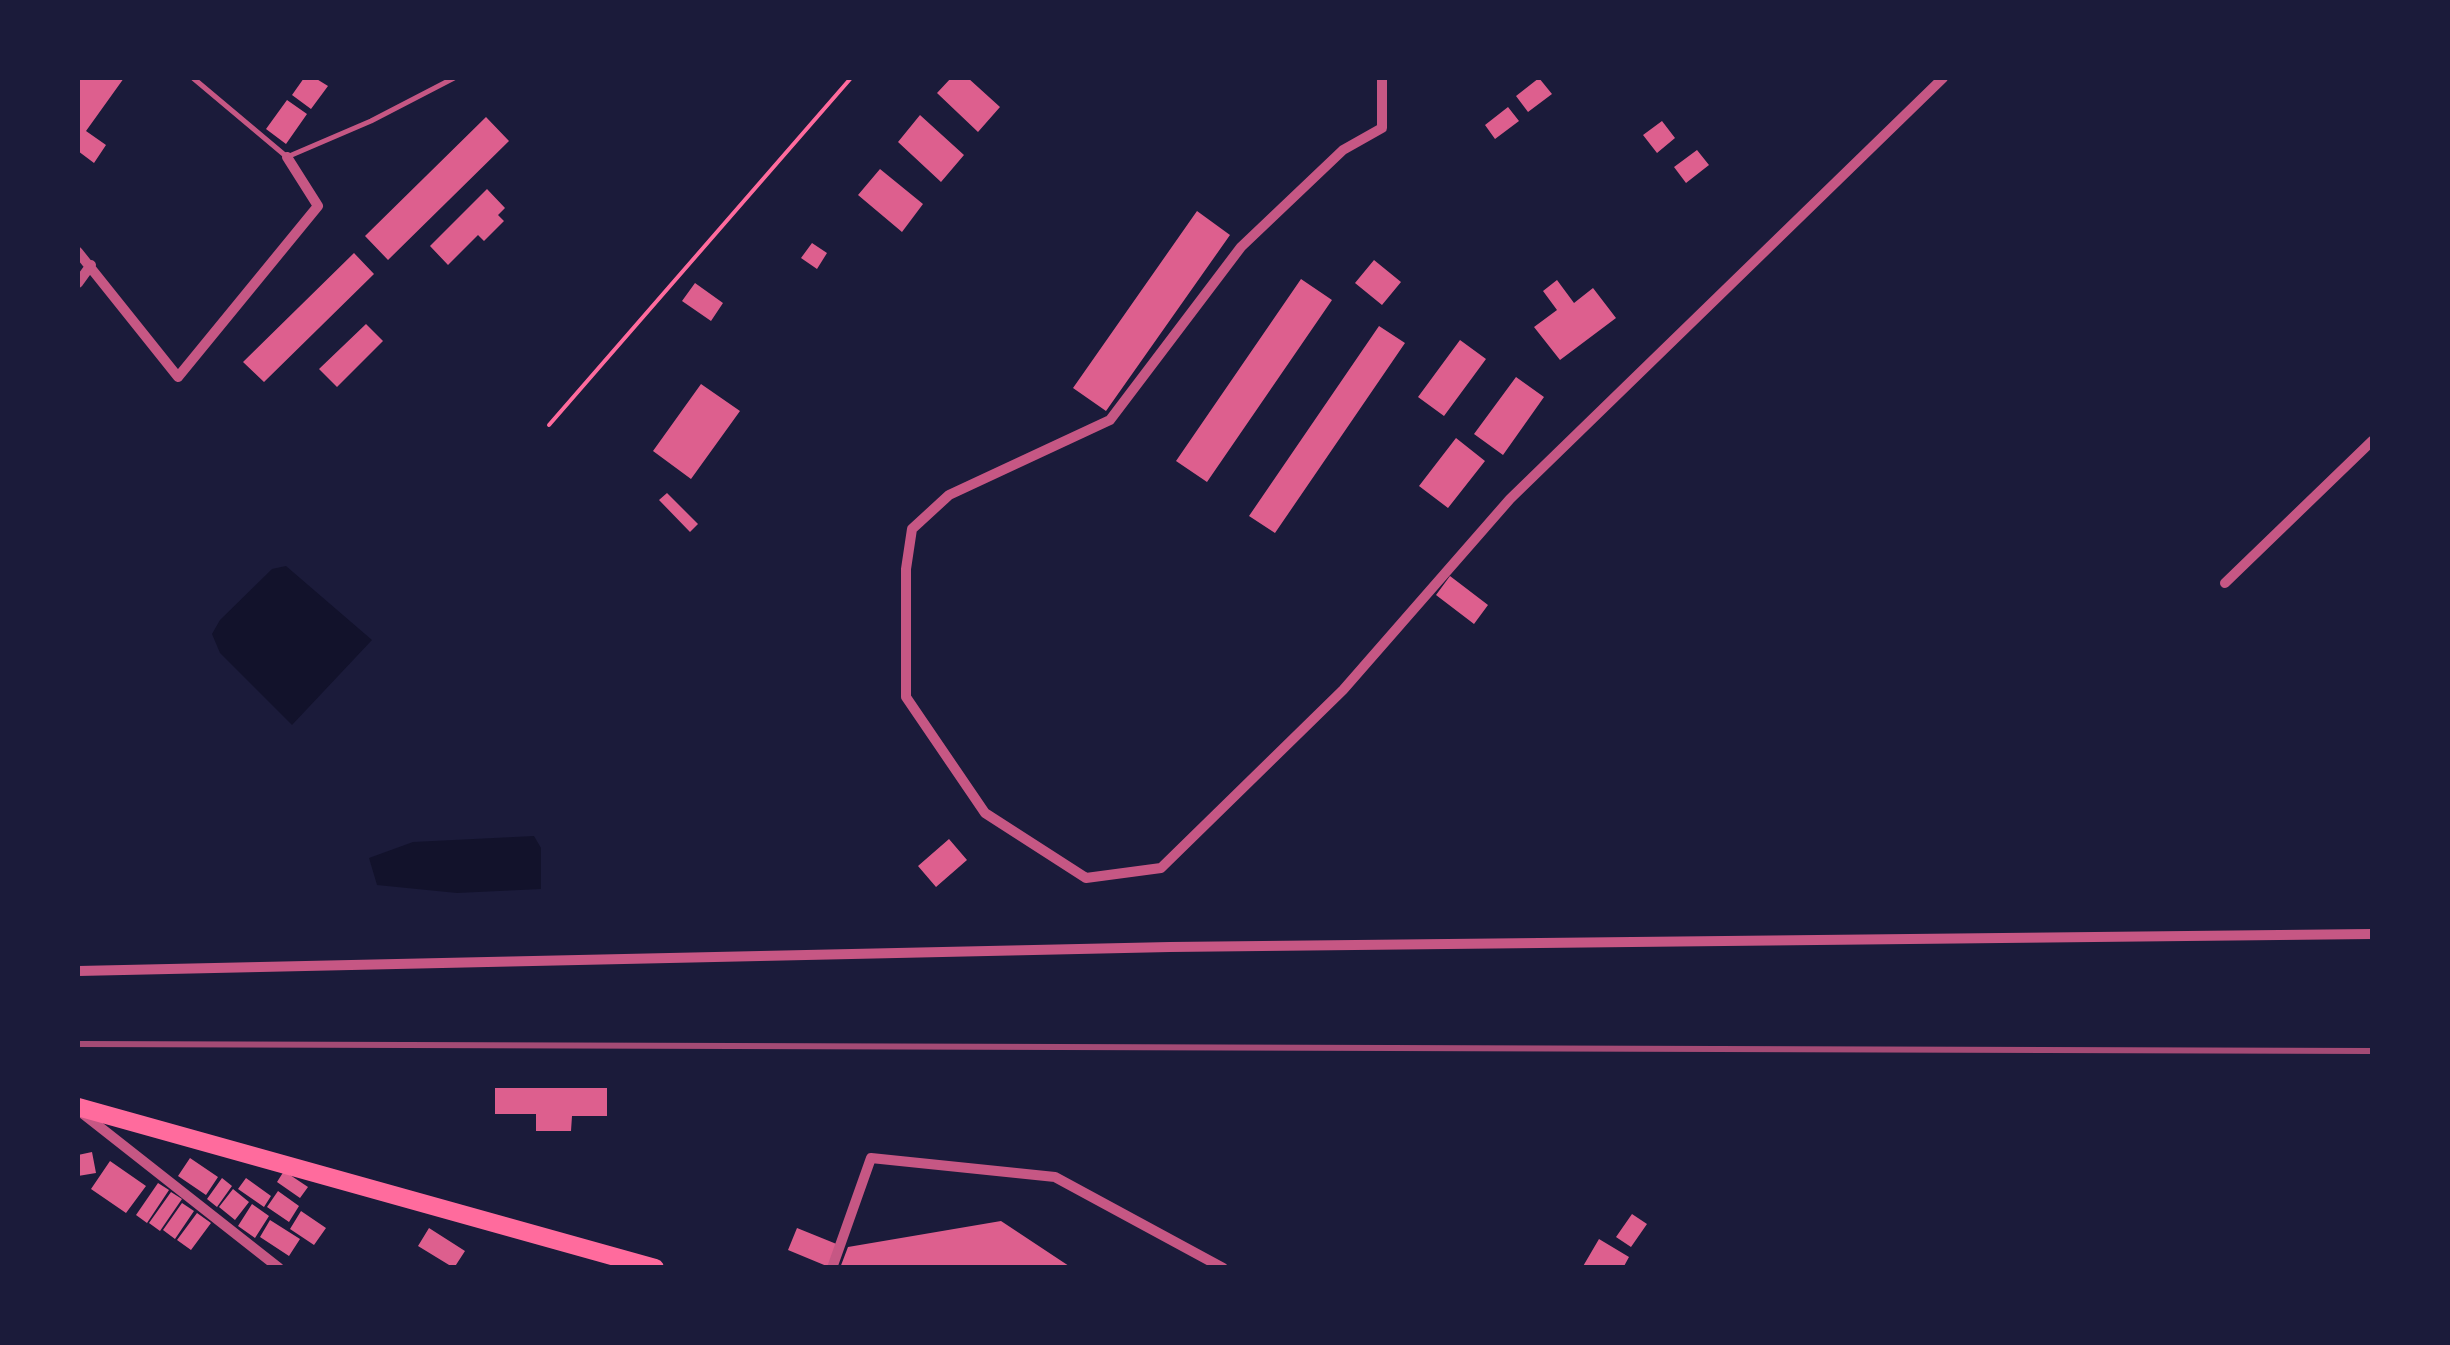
<!DOCTYPE html>
<style>
body{margin:0}
#map{position:relative;width:2450px;height:1345px;overflow:hidden;background:#1b1b3a;font-family:"Public Sans",sans-serif}
canvas{display:block}
.frame{position:absolute;inset:0;border:80px solid #1b1b3a;pointer-events:none}
</style>
<div id="map">
<canvas width="2450" height="1345"></canvas>
<div class="frame"></div>
</div>
<script>
const ctx = document.querySelector('canvas').getContext('2d');
ctx.lineJoin = 'round';
function paint(path, color) {
  ctx.fillStyle = color;
  ctx.fill(path, 'evenodd');
}
function shape(rows) {
  const path = new Path2D();
  for (const r of rows) {
    path.moveTo(r[0], r[1]);
    for (let i = 2; i < r.length; i += 2) path.lineTo(r[i], r[i + 1]);
  }
  return path;
}
function trace(path, color, width, dash) {
  ctx.strokeStyle = color;
  ctx.lineWidth = width;
  ctx.lineCap = dash ? 'butt' : 'round';
  ctx.setLineDash(dash || []);
  ctx.stroke(path);
}
paint(shape([
 [286,566,372,640,292,725,220,653,212,634,220,620,272,569],
 [534,836,541,848,541,889,457,893,377,885,369,858,413,842]
]), '#12122b');
paint(shape([
 [78,78,124,78,86,131,106,145,94,163,78,151],
 [304,78,315,78,328,86,311,109,292,95],
 [951,78,968,78,1000,107,978,132,937,93],
 [1539,78,1552,94,1528,112,1516,96],
 [287,100,307,114,286,144,266,129],
 [1508,107,1519,121,1495,139,1485,125],
 [920,115,964,155,941,182,898,142],
 [486,117,509,141,388,260,365,236],
 [1662,121,1675,138,1657,153,1643,135],
 [1697,150,1709,165,1686,183,1674,167],
 [880,169,923,204,902,232,858,195],
 [487,189,505,208,498,215,504,221,484,241,478,235,448,265,430,246],
 [1197,211,1230,235,1106,411,1073,388],
 [812,243,827,253,817,269,801,258],
 [354,253,374,274,264,382,243,362],
 [1374,260,1401,282,1382,305,1355,283],
 [1301,279,1332,300,1207,482,1176,461],
 [1557,280,1574,303,1593,288,1616,318,1560,360,1534,327,1557,310,1543,291],
 [695,283,723,303,711,321,682,301],
 [366,324,383,341,337,387,319,369],
 [1379,326,1405,343,1275,533,1249,516],
 [1460,340,1486,359,1444,416,1418,397],
 [1516,377,1544,397,1503,455,1474,434],
 [701,384,740,411,691,479,653,451],
 [1456,438,1485,461,1448,508,1419,486],
 [667,493,698,524,690,532,659,500],
 [1450,576,1488,605,1474,624,1436,595],
 [949,839,967,860,936,887,918,866],
 [495,1088,607,1088,607,1116,572,1116,571,1131,536,1131,536,1114,495,1114],
 [92,1152,96,1173,78,1176,78,1155],
 [190,1158,218,1177,206,1195,178,1176],
 [110,1161,146,1186,126,1213,91,1189],
 [284,1171,308,1187,300,1198,277,1182],
 [222,1178,232,1186,217,1207,207,1199],
 [246,1178,271,1196,264,1207,238,1189],
 [158,1183,169,1190,147,1223,136,1215],
 [233,1189,249,1202,235,1220,219,1207],
 [278,1191,299,1206,289,1222,267,1207],
 [171,1192,182,1199,160,1231,149,1223],
 [182,1203,194,1211,175,1239,163,1230],
 [252,1204,269,1216,255,1238,238,1226],
 [301,1211,326,1228,314,1245,290,1229],
 [197,1213,211,1223,191,1250,177,1240],
 [1632,1214,1647,1224,1631,1247,1616,1237],
 [270,1220,300,1239,289,1256,260,1237],
 [1001,1221,1072,1268,840,1268,848,1247],
 [429,1228,465,1251,454,1268,418,1246],
 [797,1228,839,1245,829,1267,788,1250],
 [1599,1239,1629,1257,1623,1268,1582,1268]
]), '#dd5f8e');
trace(shape([
 [549,425,851,78]
]), '#ff6b9d', 4);
trace(shape([
 [193,78,287,157,371,121,454,78]
]), '#c65784', 5);
trace(shape([
 [1382,78,1382,128,1343,150,1241,247,1110,420,949,495,912,529,906,569,906,697,985,813,1086,878,1161,868,1343,690,1510,499,1943,78],
 [78,252,178,377,318,206,287,157],
 [78,283,91,265],
 [2225,583,2372,441],
 [78,971,1170,947,2372,934],
 [82,1113,279,1268],
 [832,1268,871,1158,1055,1177,1223,1268]
]), '#c65784', 10);
trace(shape([
 [78,1107,655,1268]
]), '#ff6b9d', 18);
trace(shape([
 [78,1044,2372,1051]
]), '#a44b75', 6);
</script>
